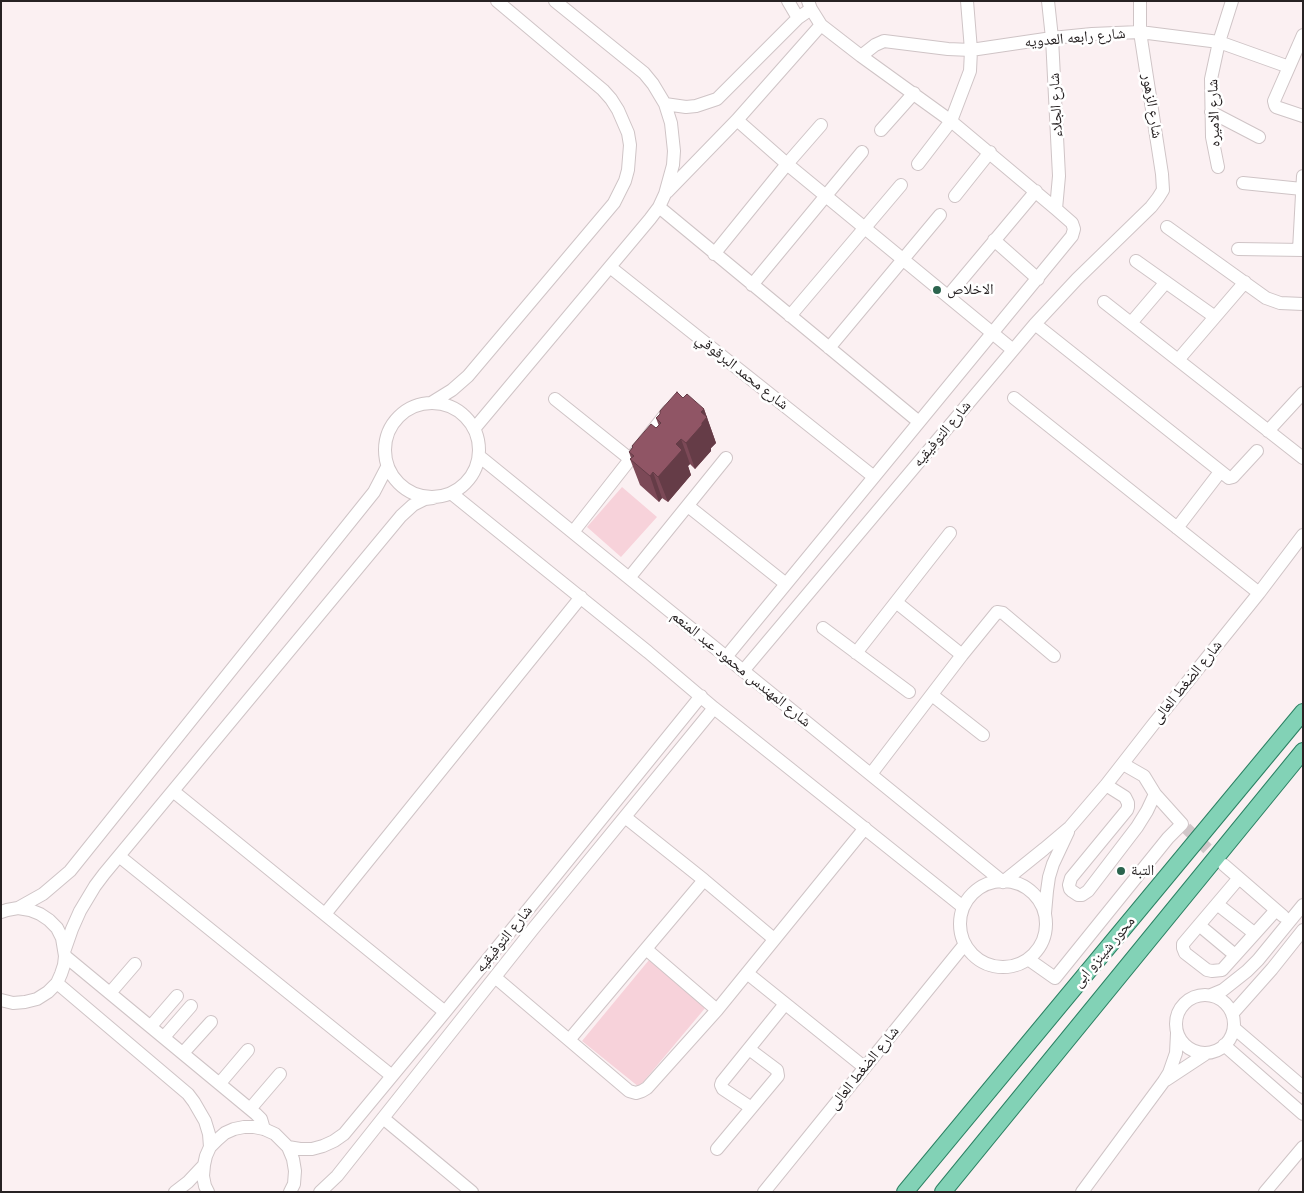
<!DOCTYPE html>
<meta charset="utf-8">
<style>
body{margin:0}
#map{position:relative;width:1304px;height:1193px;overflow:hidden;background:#fbf0f2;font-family:"IBM Plex Sans",sans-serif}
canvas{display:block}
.frame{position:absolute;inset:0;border:2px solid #272223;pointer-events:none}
</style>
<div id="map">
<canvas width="1304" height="1193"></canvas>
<div class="frame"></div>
</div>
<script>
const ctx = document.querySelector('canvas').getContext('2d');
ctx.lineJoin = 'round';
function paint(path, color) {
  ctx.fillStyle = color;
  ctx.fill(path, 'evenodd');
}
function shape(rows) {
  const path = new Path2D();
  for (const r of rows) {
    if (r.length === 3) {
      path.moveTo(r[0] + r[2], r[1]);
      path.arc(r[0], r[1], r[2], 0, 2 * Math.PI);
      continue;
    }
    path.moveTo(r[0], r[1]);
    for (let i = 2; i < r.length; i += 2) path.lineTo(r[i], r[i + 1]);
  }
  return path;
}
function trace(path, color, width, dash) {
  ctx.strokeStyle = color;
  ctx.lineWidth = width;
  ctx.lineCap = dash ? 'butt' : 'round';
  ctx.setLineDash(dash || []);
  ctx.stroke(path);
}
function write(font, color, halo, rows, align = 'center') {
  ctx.font = font + ' "IBM Plex Sans","Noto Naskh Arabic",sans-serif';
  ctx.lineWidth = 5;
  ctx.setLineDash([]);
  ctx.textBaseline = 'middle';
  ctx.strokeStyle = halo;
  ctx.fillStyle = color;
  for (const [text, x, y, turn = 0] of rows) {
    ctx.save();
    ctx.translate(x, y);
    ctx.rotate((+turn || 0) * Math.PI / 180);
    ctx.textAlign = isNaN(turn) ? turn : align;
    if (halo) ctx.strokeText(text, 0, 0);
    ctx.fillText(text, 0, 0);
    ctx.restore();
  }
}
paint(shape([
 [622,487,657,517,621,557,587,527],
 [649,960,706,1007,639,1087,582,1041]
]), '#f7d2da');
trace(shape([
 [1186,828,1222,863]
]), '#d1c7c9', 12, [12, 6]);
const minor = shape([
 [788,1,798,18],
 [1048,1,1052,38,1059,176,1056,209],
 [1303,35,1274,101,1275,105,1276,107,1303,116],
 [861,56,875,45,884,41,948,49,971,50,1052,38,1092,34,1140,32,1219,42,1289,67],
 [665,104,686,107,696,106,717,99,798,18,811,9],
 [1211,112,1259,137],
 [737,120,787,164,1013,350],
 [881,130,914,93],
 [918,164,951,121,970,71,971,50,967,1],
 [1218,167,1212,137,1211,79,1219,42,1232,1],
 [1243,183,1302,189],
 [667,192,737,120,821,25],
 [955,196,990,152],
 [659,207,919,422],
 [1167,227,1266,298,1280,303,1303,304],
 [994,240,1038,279],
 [1238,249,1303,250],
 [1299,250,1303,176],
 [714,254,787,164,821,125],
 [1136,261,1215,317],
 [610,267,874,477],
 [752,285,862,152],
 [948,296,1036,191],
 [1104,302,1303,458],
 [790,316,901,185],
 [1131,323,1166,282],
 [1035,324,1229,478,1233,477,1257,451],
 [829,348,940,215],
 [1178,360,1245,282],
 [1014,398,1259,593],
 [555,399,630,459],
 [432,450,47],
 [431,403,452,390,468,376,614,203,625,181,628,170,630,145,628,133,618,110,611,99,603,90,497,1],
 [474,429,650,219,659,207,665,194,673,165,674,151,671,123,665,104,653,84,644,73,555,1],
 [1268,431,1303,393],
 [479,456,1003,882,1044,849,1070,827,1106,785,1152,726,1259,593,1303,535],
 [451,493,648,652,714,708,963,907],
 [688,506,786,584],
 [1177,528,1220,472],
 [573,532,668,411],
 [629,578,726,458],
 [896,602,962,655],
 [823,628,909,692],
 [856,653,950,533],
 [726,657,1072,236,1074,229,1072,223,1056,209,951,121,861,56,821,25,811,9,808,1],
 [743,671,1035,324,1077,279,1151,207,1158,198,1163,190,1162,174,1140,32,1140,1],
 [932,695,983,735],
 [871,774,962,655,997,612,1003,613,1054,656],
 [1106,785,1125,797,1128,803,1128,807,1127,810,1071,878,1069,885,1070,889,1072,891,1078,895,1082,895,1088,891,1137,827,1147,811,1155,794],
 [173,791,445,1012],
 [625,817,704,880,774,939],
 [119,856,392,1076],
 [1224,865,1283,916],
 [1239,878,1183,944,1183,948,1185,953,1207,970,1212,971,1222,970,1276,910],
 [1003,924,43],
 [1217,904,1254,933],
 [18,908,43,894,70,871,374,492,387,467],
 [1,912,7,910,18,908,30,910,40,914,49,920,57,928,62,938,65,956,64,965,61,974,57,983,48,992,37,999,25,1002,13,1003,1,1000],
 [1045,913,1047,891,1049,877,1053,864,1068,832],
 [325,914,581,597],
 [1199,925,1235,955],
 [65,949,72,929,80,911,95,886,104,874,401,516,413,505,425,499,433,498],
 [646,949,717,1010],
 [65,956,256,1114,261,1119,264,1129],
 [1028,959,1055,978,1168,838,1182,824,1155,794,1144,776,1123,764],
 [747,973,864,1067],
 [496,978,629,1091,636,1093,642,1091,647,1088,717,1010,865,828],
 [57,983,188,1094,194,1102,205,1121,209,1134,210,1147],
 [110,993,135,964],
 [1205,1024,29],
 [1211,995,1223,990,1247,971,1258,960,1303,905],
 [1232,1014,1272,969,1303,930],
 [151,1026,177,996],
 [1234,1028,1303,1087],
 [164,1037,191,1006],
 [569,1040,704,880],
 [1224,1045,1303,1114],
 [183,1053,211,1022],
 [1166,1080,1207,1053],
 [220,1083,248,1050],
 [750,1107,723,1089,721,1085,722,1082,785,1004],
 [250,1109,280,1074],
 [383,1118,472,1192],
 [288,1147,300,1149,312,1149,323,1146,334,1141,344,1134,445,1012,701,696],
 [717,1149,778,1076,777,1070,749,1049],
 [175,1192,188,1182,204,1165],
 [208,1192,205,1186,203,1176,204,1165,206,1156,210,1147,217,1140,225,1133,234,1129,244,1127,254,1127,264,1129,275,1134,288,1147,293,1159,295,1171,294,1184,290,1192],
 [320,1192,337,1176,533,929,714,708],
 [764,1192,965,944],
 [1082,1192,1164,1081,1169,1073,1176,1053,1177,1033],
 [1265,1192,1303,1147]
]);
const major = shape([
 [905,1192,1303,712],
 [943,1192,1303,751]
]);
trace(minor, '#cfc4c6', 14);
trace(major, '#2c8163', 18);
trace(minor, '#fff', 12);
trace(major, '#82d2b6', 16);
paint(shape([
 [683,398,704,409,716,443,711,448,711,451,695,469,690,464,688,466,691,475,668,502,662,498,659,502,640,485,630,459,631,458,629,452,632,448,632,446,659,426,656,418]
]), '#7c4957');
paint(shape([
 [704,409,716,443,711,448,711,451,695,469,686,443,702,423,701,412],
 [681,439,690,464,688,466,691,475,668,502,658,477,676,444],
 [653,472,662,498,659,502,650,476]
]), '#653c47');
const building = shape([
 [677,392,683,398,687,394,704,409,701,412,707,417,702,423,702,425,686,443,681,439,676,444,682,450,658,477,653,472,650,476,630,459,634,456,629,452,633,447,632,446,651,424,656,428,661,423,656,418,660,414,660,411,677,392]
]);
paint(building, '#905565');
trace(building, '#653c47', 1);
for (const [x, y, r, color] of [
 [937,290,5,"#2b644e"],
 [1121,871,5,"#2b644e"]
]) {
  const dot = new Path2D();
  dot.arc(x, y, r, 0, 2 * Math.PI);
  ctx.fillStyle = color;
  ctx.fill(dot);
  trace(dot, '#fff', 2);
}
write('15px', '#272223', '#fff', [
 ["شارع رابعه العدويه",1075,38,-5],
 ["شارع الجلاء",1056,105,-93],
 ["شارع الزهور",1152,106,81],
 ["شارع الاميره",1214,113,-92],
 ["شارع محمد البرقوقي",742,372,38],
 ["شارع التوفيقيه",942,434,-50],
 ["شارع المهندس محمود عبد المنعم",741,669,39],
 ["شارع الضغط العالى",1187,682,-51],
 ["شارع التوفيقيه",504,939,-51],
 ["محور شينزو ابى",1104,952,-50],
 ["شارع الضغط العالى",864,1068,-51]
]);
write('15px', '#272223', '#fff', [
 ["الاخلاص",947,290],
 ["التبة",1131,871]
], 'left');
</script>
